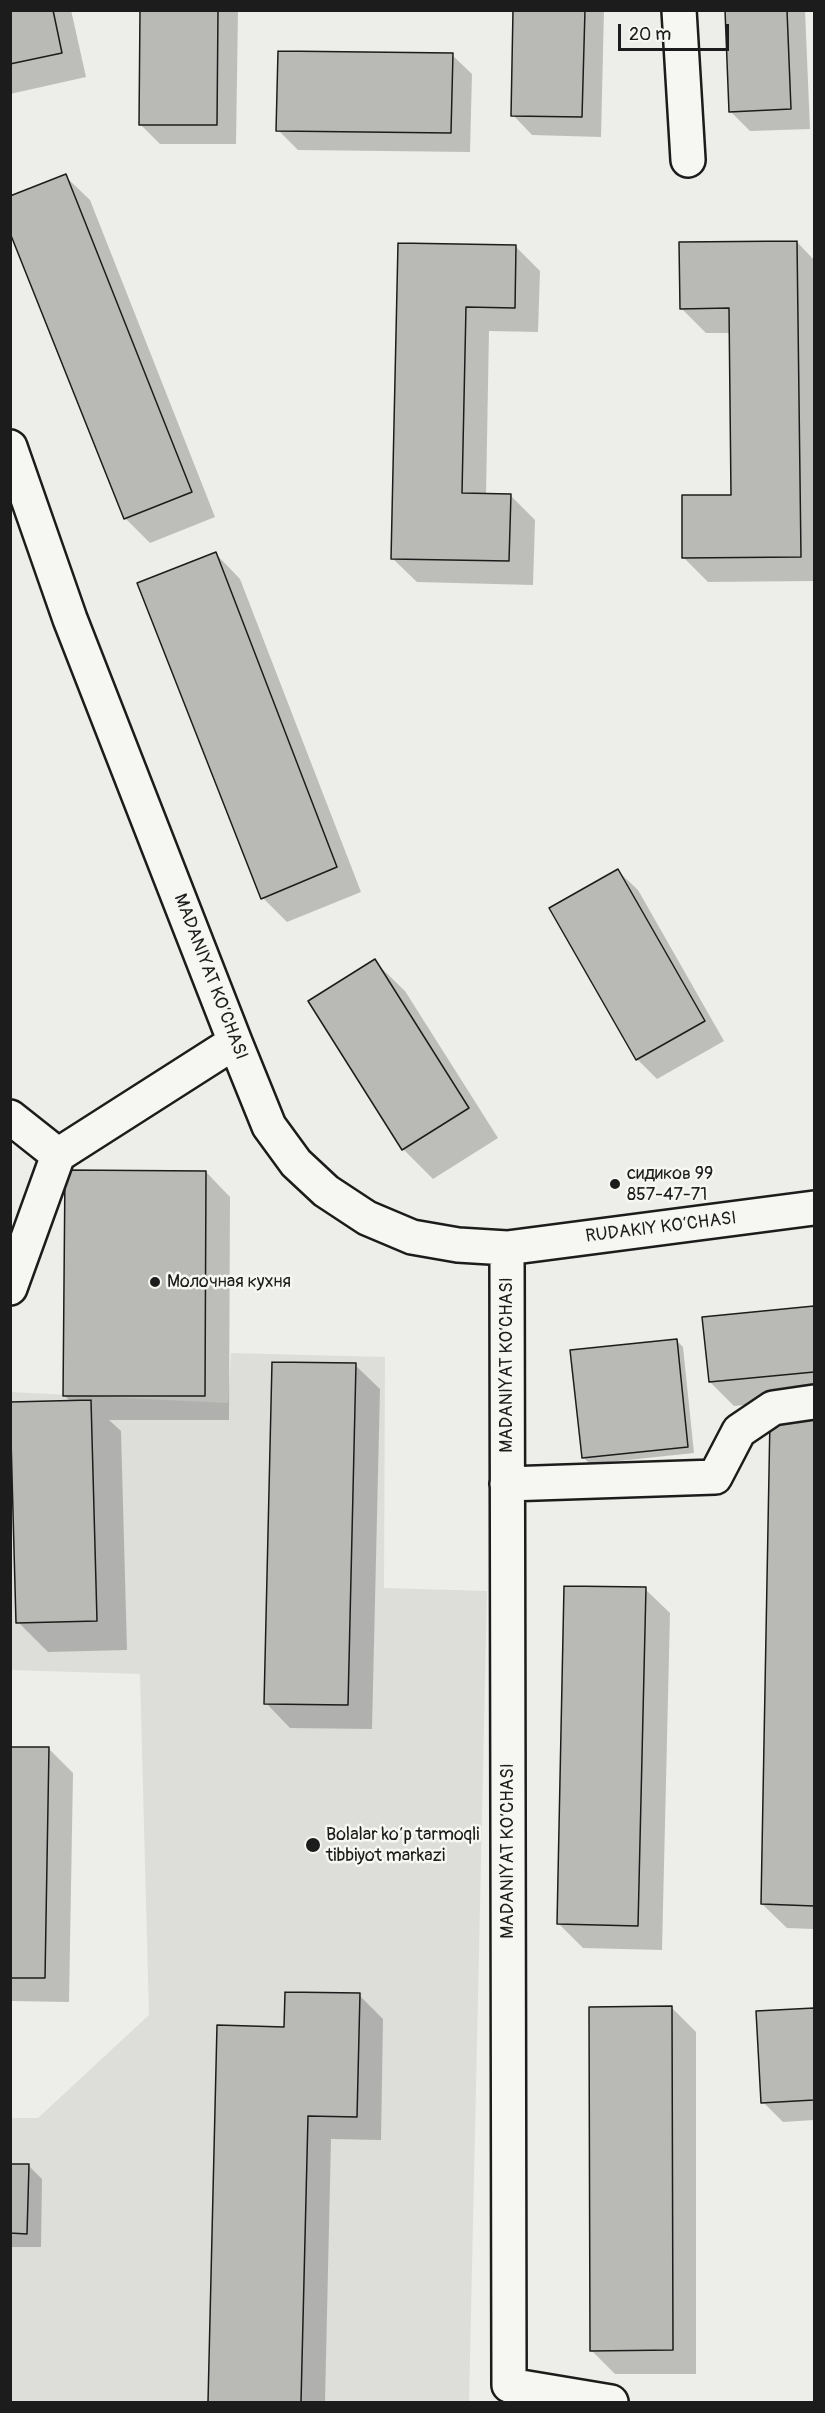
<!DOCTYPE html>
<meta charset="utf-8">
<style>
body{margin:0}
#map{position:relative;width:825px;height:2413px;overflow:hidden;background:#edede9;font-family:Pangolin,sans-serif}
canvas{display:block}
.frame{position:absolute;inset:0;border:12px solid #1c1c1c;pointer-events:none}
.scale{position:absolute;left:618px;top:24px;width:111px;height:27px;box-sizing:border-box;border:3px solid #1c1c1c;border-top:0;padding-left:8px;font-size:18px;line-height:21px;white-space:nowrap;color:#1c1c1c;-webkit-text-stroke:4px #f6f6f2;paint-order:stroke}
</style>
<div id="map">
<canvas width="825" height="2413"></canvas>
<div class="frame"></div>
<div class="scale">20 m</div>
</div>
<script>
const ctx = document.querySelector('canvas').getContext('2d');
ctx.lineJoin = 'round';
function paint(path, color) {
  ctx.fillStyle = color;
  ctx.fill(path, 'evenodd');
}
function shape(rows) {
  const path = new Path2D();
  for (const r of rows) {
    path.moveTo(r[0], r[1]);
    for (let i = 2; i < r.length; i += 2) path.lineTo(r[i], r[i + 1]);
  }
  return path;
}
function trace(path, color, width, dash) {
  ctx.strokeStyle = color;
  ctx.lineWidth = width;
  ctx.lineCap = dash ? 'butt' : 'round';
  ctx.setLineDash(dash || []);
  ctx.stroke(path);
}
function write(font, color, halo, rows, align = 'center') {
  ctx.font = font + ' Pangolin,sans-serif';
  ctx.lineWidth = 5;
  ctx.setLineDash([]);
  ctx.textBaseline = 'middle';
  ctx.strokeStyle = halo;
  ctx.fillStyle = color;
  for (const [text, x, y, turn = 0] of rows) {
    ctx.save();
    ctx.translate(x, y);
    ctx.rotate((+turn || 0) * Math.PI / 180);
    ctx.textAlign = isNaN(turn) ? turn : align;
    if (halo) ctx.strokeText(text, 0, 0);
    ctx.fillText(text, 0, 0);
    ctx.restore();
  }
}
paint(shape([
 [231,1353,385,1357,384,1588,487,1591,469,2402,11,2402,11,2118,38,2118,149,2015,140,1674,11,1670,10,1392,228,1403]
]), '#ddddda');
paint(shape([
 [10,10,71,10,86,77,10,94],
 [141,10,238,10,236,144,160,144,140,124],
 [515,10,604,10,601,137,532,135,513,115],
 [726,10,805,10,810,129,750,131,730,111],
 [452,55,472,74,470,152,298,150,278,130],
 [65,176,90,200,215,517,150,543,125,518,10,229],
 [797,242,814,260,814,581,708,582,684,558,733,496,731,333,706,333,681,308],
 [400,245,515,246,540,271,538,332,489,331,486,495,510,495,535,520,533,585,417,582,392,558],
 [216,554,240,579,361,892,287,922,263,898],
 [618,871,638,890,724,1041,657,1079,637,1059],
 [374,961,405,991,498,1138,433,1179,403,1149],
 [206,1172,230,1197,229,1420,109,1420,121,1431,127,1650,48,1652,18,1622,71,1402,65,1396],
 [814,1308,814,1399,734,1406,710,1382,704,1318],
 [676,1340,683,1347,694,1453,590,1464,583,1457],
 [355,1365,380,1389,372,1729,290,1728,266,1703],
 [771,1419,814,1420,814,1929,787,1928,762,1904],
 [645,1589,670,1613,662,1950,583,1948,559,1924],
 [10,1748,49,1749,73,1773,69,2002,10,2001],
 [359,1995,383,2019,381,2140,331,2139,325,2402,210,2402,218,2027,286,2028],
 [672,2008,696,2032,696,2374,615,2374,591,2350],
 [814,2009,814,2120,783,2122,763,2102,758,2012],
 [10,2165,29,2166,42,2179,41,2247,10,2247]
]), '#0003');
const building = shape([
 [10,10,53,10,62,53,10,64,10,10],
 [140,10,218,10,217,125,139,125,140,10],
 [513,10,585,10,582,117,511,116,513,10],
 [725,10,787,10,791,109,729,112,725,10],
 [278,51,453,53,451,133,276,131,278,51],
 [66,174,192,492,124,519,10,233,10,196,66,174],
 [797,241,801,557,682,558,682,495,731,495,729,308,680,309,679,242,797,241],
 [398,243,516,245,515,308,466,307,462,493,511,494,509,561,391,559,398,243],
 [216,552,337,867,261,899,137,583,216,552],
 [618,869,705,1021,636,1060,549,908,618,869],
 [375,959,469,1108,402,1150,308,1001,375,959],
 [65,1170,206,1171,205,1396,63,1396,65,1170],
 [814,1306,814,1372,709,1382,702,1317,814,1306],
 [677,1339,688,1447,582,1458,570,1350,677,1339],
 [272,1362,356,1363,348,1705,264,1704,272,1362],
 [91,1400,97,1621,16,1623,10,1402,91,1400],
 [770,1418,814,1418,814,1906,761,1904,770,1418],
 [564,1586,646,1587,638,1926,557,1924,564,1586],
 [10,1747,49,1747,45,1978,10,1978,10,1747],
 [285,1992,360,1993,357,2117,308,2116,301,2402,208,2402,217,2025,284,2027,285,1992],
 [672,2006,673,2350,590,2351,589,2007,672,2006],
 [814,2008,814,2100,761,2103,756,2011,814,2008],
 [10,2164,29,2164,27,2234,10,2233,10,2164]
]);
paint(building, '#b9b9b6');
trace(building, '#1c1c1c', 1.5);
const minor = shape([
 [679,10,688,160],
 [10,447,70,619,235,1042,269,1126,296,1163,326,1191,367,1218,412,1237,458,1245,507,1248,814,1208],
 [10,1117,58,1155],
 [507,1248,509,2385,611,2402],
 [10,1288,58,1155,235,1042],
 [507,1484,715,1477,739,1431,773,1408,814,1402]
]);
trace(minor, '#1c1c1c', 38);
trace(minor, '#f6f6f2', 33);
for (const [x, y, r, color] of [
 [615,1184,6,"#1c1c1c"],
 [155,1282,6,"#1c1c1c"],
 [313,1845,8,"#1c1c1c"]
]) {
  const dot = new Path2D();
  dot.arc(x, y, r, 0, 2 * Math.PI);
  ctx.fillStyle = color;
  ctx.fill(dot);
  trace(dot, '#f6f6f2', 2);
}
write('18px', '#1c1c1c', '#f6f6f2', [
 ["MADANIYAT KO‘CHASI",210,977,69],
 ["RUDAKIY KO‘CHASI",661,1228,-7],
 ["MADANIYAT KO‘CHASI",507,1365,-90],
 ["MADANIYAT KO‘CHASI",508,1851,-90]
]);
write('18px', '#1c1c1c', '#f6f6f2', [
 ["сидиков 99",627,1174],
 ["857-47-71",627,1195],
 ["Молочная кухня",167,1282],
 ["Bolalar ko‘p tarmoqli",326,1835],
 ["tibbiyot markazi",326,1856]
], 'left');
</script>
